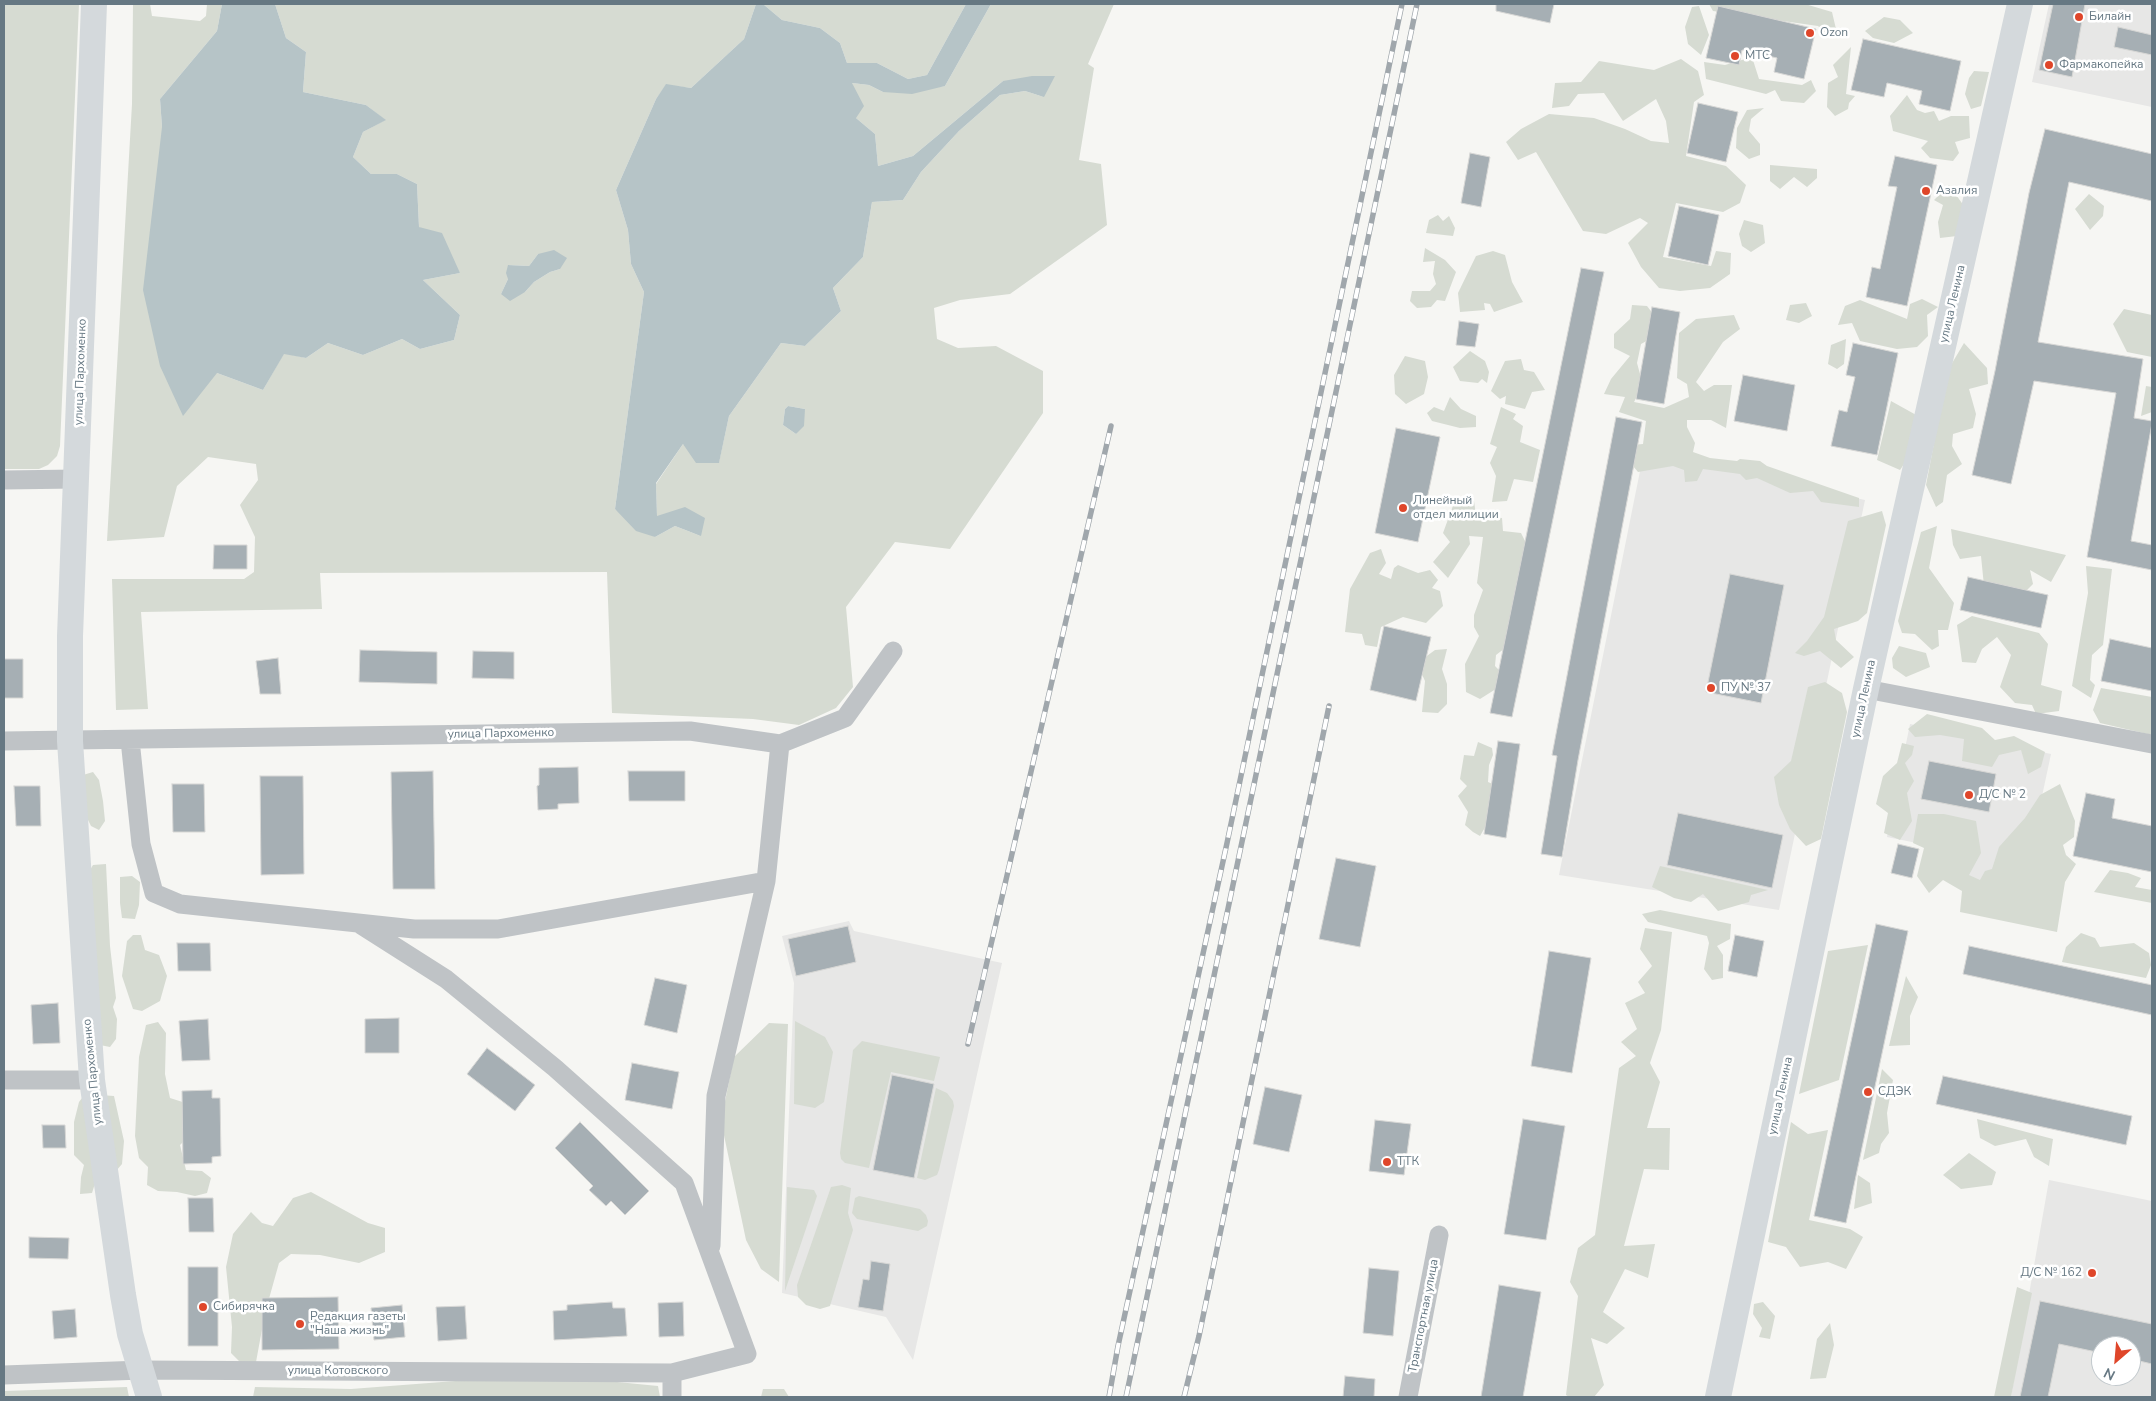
<!DOCTYPE html>
<meta charset="utf-8">
<style>
body{margin:0}
#map{position:relative;width:2156px;height:1401px;overflow:hidden;background:#f6f6f3;font-family:"Nunito Sans",sans-serif}
canvas{display:block}
.frame{position:absolute;inset:0;border:5px solid #667883;pointer-events:none}
.north{position:absolute;left:2091px;top:1336px;width:50px;height:50px;box-sizing:border-box;background:#fff;border:1px solid #c2c9cd;border-radius:50%;rotate:207deg;font-size:14px;font-weight:700;line-height:20px;text-align:center;color:#667883}
.north::after{content:'';display:block;margin:auto;width:18px;height:22px;background:#df462a;clip-path:polygon(50% 0,100% 100%,50% 72%,0 100%)}
</style>
<div id="map">
<canvas width="2156" height="1401"></canvas>
<div class="frame"></div>
<div class="north">N</div>
</div>
<script>
const ctx = document.querySelector('canvas').getContext('2d');
ctx.lineJoin = 'round';
function paint(path, color) {
  ctx.fillStyle = color;
  ctx.fill(path, 'evenodd');
}
function shape(rows) {
  const path = new Path2D();
  for (const r of rows) {
    path.moveTo(r[0], r[1]);
    for (let i = 2; i < r.length; i += 2) path.lineTo(r[i], r[i + 1]);
  }
  return path;
}
function trace(path, color, width, dash) {
  ctx.strokeStyle = color;
  ctx.lineWidth = width;
  ctx.lineCap = dash ? 'butt' : 'round';
  ctx.setLineDash(dash || []);
  ctx.stroke(path);
}
function write(font, color, halo, rows, align = 'center') {
  ctx.font = font + ' "Nunito Sans",sans-serif';
  ctx.lineWidth = 5;
  ctx.setLineDash([]);
  ctx.textBaseline = 'middle';
  ctx.strokeStyle = halo;
  ctx.fillStyle = color;
  for (const [text, x, y, turn = 0] of rows) {
    ctx.save();
    ctx.translate(x, y);
    ctx.rotate((+turn || 0) * Math.PI / 180);
    ctx.textAlign = isNaN(turn) ? turn : align;
    if (halo) ctx.strokeText(text, 0, 0);
    ctx.fillText(text, 0, 0);
    ctx.restore();
  }
}
paint(shape([
 [2049,4,2152,4,2152,107,2032,82],
 [1644,451,1865,500,1779,910,1559,875],
 [1910,724,2051,754,2022,890,1922,870,1927,845,1887,837],
 [849,921,854,931,1002,963,913,1360,886,1317,782,1293,794,983,782,936],
 [2049,1180,2152,1201,2152,1397,2011,1397],
 [2101,1346,2131,1346,2131,1376,2101,1376]
]), '#e7e7e6');
paint(shape([
 [4,4,79,4,60,446,57,456,48,465,39,469,4,469],
 [133,4,150,4,152,16,200,21,206,16,207,4,222,4,217,31,160,99,162,127,217,373,263,390,284,353,306,358,328,343,363,355,402,339,420,349,454,340,460,315,423,280,460,273,419,227,417,184,397,174,371,174,353,157,363,132,385,120,366,105,303,92,306,52,286,38,275,4,756,4,744,39,691,88,666,85,656,99,616,190,628,230,631,264,644,292,615,509,655,537,675,526,701,536,657,517,656,484,683,444,719,462,729,416,781,343,805,346,841,311,833,288,863,257,872,202,903,200,921,172,959,131,1000,95,1025,91,1044,97,1003,81,913,156,878,166,875,134,856,118,852,83,869,85,883,92,945,86,991,4,1114,4,1088,64,1094,68,1079,160,1101,164,1107,225,1010,294,960,300,934,308,937,339,958,348,996,346,1043,371,1043,413,950,549,895,542,846,607,853,687,836,708,799,725,753,719,612,713,607,572,320,573,322,609,141,612,148,709,116,710,112,579,244,579,254,572,255,537,240,505,258,480,256,464,208,457,177,486,164,537,107,541,132,104],
 [538,254,560,269,550,272,534,282,525,292,501,294,508,279,508,265,529,266],
 [788,406,805,409,796,434,783,425,785,409],
 [763,4,966,4,927,75,908,79,877,63,847,63,840,43,820,28,782,20],
 [1709,4,1805,4,1832,12,1836,29,1826,33,1818,26,1713,11],
 [1699,6,1709,35,1701,55,1688,44,1685,27,1692,7],
 [1884,17,1900,20,1913,33,1894,43,1873,38,1865,31],
 [1851,47,1846,94,1855,96,1849,103,1848,109,1835,116,1827,107,1828,83,1838,77,1833,65],
 [1752,57,1759,79,1802,85,1811,80,1816,91,1804,103,1781,101,1775,90,1766,94,1706,79,1704,62,1725,65],
 [1681,59,1698,71,1704,95,1694,102,1686,156,1726,166,1746,185,1740,203,1723,212,1676,203,1663,257,1711,266,1716,251,1731,253,1730,274,1710,288,1680,291,1659,288,1641,267,1628,243,1648,223,1640,218,1606,234,1583,231,1536,152,1518,160,1506,142,1521,129,1549,114,1594,118,1625,129,1651,141,1669,143,1666,121,1656,99,1623,121,1604,93,1578,94,1569,106,1552,108,1555,83,1581,82,1599,61,1654,70],
 [1974,71,1989,72,1981,106,1971,109,1965,94,1969,78],
 [1907,95,1917,110,1925,113,1934,111,1939,121,1951,116,1969,116,1970,138,1955,142,1959,153,1953,161,1930,158,1921,148,1928,141,1893,131,1890,116],
 [1764,108,1751,119,1749,131,1760,144,1760,155,1749,159,1736,148,1737,128,1747,110],
 [1770,165,1817,169,1817,178,1807,187,1794,177,1780,189,1770,181],
 [1949,185,1964,206,1957,236,1940,238,1938,222,1943,205,1934,200],
 [2089,194,2104,206,2103,216,2090,230,2075,209],
 [1438,215,1443,221,1449,216,1455,228,1453,236,1426,233,1429,220],
 [1744,220,1763,225,1765,243,1751,252,1742,246,1739,234],
 [1425,248,1445,260,1456,272,1445,301,1437,300,1431,307,1417,308,1410,301,1412,291,1430,291,1436,284,1433,274,1435,261,1423,262],
 [1493,251,1505,255,1512,282,1523,302,1494,312,1490,304,1484,303,1485,310,1460,312,1458,293,1476,256],
 [1922,299,1938,307,1927,315,1928,336,1917,347,1897,349,1860,341,1852,323,1838,325,1845,306,1860,300,1907,319,1910,304],
 [1806,303,1812,316,1799,323,1786,320,1790,305],
 [1632,305,1647,306,1654,315,1652,338,1641,344,1637,363,1643,385,1634,402,1664,408,1689,397,1687,384,1677,378,1679,333,1696,319,1734,315,1740,329,1723,342,1696,382,1704,391,1714,385,1732,385,1726,428,1711,420,1687,420,1687,427,1695,443,1693,452,1710,458,1737,461,1740,459,1760,461,1767,466,1859,498,1859,507,1821,502,1813,491,1790,493,1757,478,1746,480,1740,474,1703,469,1697,481,1685,482,1684,470,1673,466,1638,472,1628,460,1632,445,1643,444,1646,421,1619,412,1625,397,1604,394,1611,379,1630,356,1614,348,1614,334,1630,319],
 [2124,309,2152,315,2152,357,2127,352,2113,324],
 [1846,339,1844,364,1837,369,1828,364,1831,345],
 [1964,343,1987,368,1988,384,1969,389,1976,414,1973,428,1953,434,1952,446,1962,464,1947,475,1943,502,1936,507,1926,485,1948,370],
 [1470,351,1485,361,1489,372,1487,383,1482,379,1478,383,1460,381,1453,367],
 [1405,356,1425,361,1428,377,1424,394,1406,404,1395,394,1394,375],
 [1521,359,1524,370,1534,372,1545,390,1532,392,1525,409,1505,404,1506,396,1500,399,1491,391,1505,361],
 [2146,386,2152,387,2152,412,2141,416],
 [1450,397,1461,409,1476,416,1476,427,1460,428,1432,421,1427,413,1434,407,1444,411],
 [1891,401,1918,416,1910,455,1900,470,1877,460],
 [1501,407,1516,414,1513,419,1523,426,1520,442,1540,450,1533,482,1514,479,1507,501,1492,502,1496,476,1490,463,1497,447,1490,444],
 [1474,501,1476,515,1502,518,1503,531,1521,533,1530,551,1509,645,1496,655,1495,666,1505,676,1499,687,1480,699,1466,692,1465,664,1479,636,1474,627,1474,615,1483,590,1477,583,1483,537,1469,536,1470,544,1448,578,1433,562,1450,542,1443,533,1454,503],
 [1882,511,1886,525,1867,613,1858,621,1834,629,1836,640,1854,657,1841,668,1820,651,1804,656,1795,653,1807,641,1824,617,1848,521],
 [1937,526,1929,568,1954,603,1948,630,1938,630,1939,646,1932,650,1915,634,1902,633,1898,621,1921,532],
 [1951,529,2066,555,2051,582,2030,570,2033,584,2021,596,1984,586,1981,556,1960,559,1953,545],
 [1381,549,1386,563,1379,574,1391,579,1394,568,1398,565,1418,573,1430,570,1438,580,1432,588,1440,591,1443,606,1426,623,1403,617,1381,627,1377,647,1365,645,1362,634,1345,632,1350,589,1370,553],
 [2086,566,2112,569,2103,645,2092,655,2090,680,2095,685,2091,698,2072,686,2088,593],
 [1972,616,2039,633,2048,644,2041,685,2062,691,2059,711,2036,714,2032,705,2015,703,2000,687,2011,655,1997,637,1982,649,1976,663,1962,662,1957,625],
 [1899,646,1926,653,1930,667,1906,677,1893,668,1892,658],
 [1447,649,1442,669,1447,684,1447,704,1438,713,1422,712,1425,681,1420,670,1420,661,1435,650],
 [1825,682,1842,693,1847,712,1821,839,1806,846,1790,829,1779,805,1774,777,1791,761,1808,687],
 [2101,688,2152,697,2152,735,2100,723,2093,710],
 [1927,714,1982,728,1995,740,2014,736,2045,752,2041,767,2028,774,2021,750,1999,755,1992,767,1962,761,1964,739,1940,735,1915,737,1908,729],
 [1478,742,1492,748,1493,755,1489,765,1488,782,1495,785,1487,824,1480,836,1473,832,1465,825,1468,812,1458,796,1467,786,1460,779,1464,755,1474,756],
 [1902,743,1914,746,1912,755,1905,763,1914,781,1907,793,1912,821,1900,840,1884,833,1888,813,1876,804,1883,776,1897,763],
 [93,772,99,780,103,801,105,821,99,830,91,826,83,810,83,775],
 [2060,784,2075,821,2074,837,2063,845,2066,855,2076,864,2065,882,2057,932,1960,912,1962,891,1943,880,1929,893,1917,876,1924,848,1913,843,1918,814,1944,814,1976,821,1981,853,1969,875,1980,880,1985,871,1992,869,1999,847,2025,818,2040,795],
 [106,864,110,946,116,998,113,1007,117,1019,116,1039,110,1047,100,1045,87,875,93,865],
 [1660,866,1768,890,1751,895,1749,902,1718,911,1703,894,1691,902,1674,898,1652,887],
 [2110,870,2128,873,2141,878,2135,887,2152,890,2152,903,2094,892],
 [132,876,140,882,139,905,135,919,122,918,120,903,120,877],
 [1660,910,1731,924,1730,939,1717,946,1723,955,1723,978,1712,980,1704,969,1709,943,1707,936,1648,922,1642,914],
 [1645,928,1672,932,1661,1030,1650,1063,1660,1082,1647,1128,1670,1128,1669,1170,1644,1169,1624,1246,1655,1244,1648,1278,1625,1269,1603,1312,1625,1328,1607,1344,1591,1338,1604,1385,1594,1397,1569,1397,1566,1395,1578,1296,1570,1282,1578,1248,1595,1235,1619,1068,1636,1056,1621,1042,1637,1029,1625,1003,1645,993,1638,982,1652,966,1640,949],
 [2081,933,2095,938,2100,947,2134,943,2149,953,2151,965,2146,978,2062,962,2066,947],
 [133,935,141,935,145,950,159,955,167,976,160,1001,142,1011,133,1009,122,976,127,941],
 [1868,945,1839,1080,1799,1094,1828,951],
 [1906,976,1918,997,1910,1016,1910,1045,1889,1046],
 [795,1021,825,1037,833,1052,824,1102,815,1108,794,1104],
 [158,1022,166,1033,165,1074,170,1098,192,1105,191,1134,180,1145,186,1170,202,1171,211,1178,207,1193,195,1196,177,1192,158,1191,147,1185,148,1167,139,1158,135,1136,139,1057,146,1025],
 [769,1023,788,1024,779,1282,761,1269,746,1240,721,1121,734,1057],
 [862,1041,940,1057,934,1081,891,1072,869,1168,845,1163,841,1159,840,1153,853,1050],
 [1882,1069,1893,1080,1887,1113,1889,1133,1881,1144,1879,1153,1863,1160],
 [936,1088,947,1093,953,1101,954,1106,939,1170,937,1175,925,1180,917,1178],
 [85,1094,114,1096,124,1141,122,1164,116,1171,97,1177,92,1193,80,1194,81,1177,84,1165,74,1155,74,1122,79,1102],
 [1977,1119,2053,1139,2049,1166,2034,1157,2026,1139,1995,1146,1980,1138],
 [1791,1122,1808,1134,1828,1130,1809,1220,1850,1229,1863,1237,1846,1269,1828,1262,1800,1267,1786,1247,1768,1242],
 [1969,1153,1996,1172,1992,1185,1961,1189,1943,1175],
 [1858,1175,1870,1183,1872,1203,1854,1209],
 [842,1185,851,1188,848,1213,853,1230,830,1306,820,1309,806,1305,798,1297,797,1285,831,1187],
 [787,1187,814,1190,817,1196,785,1291],
 [311,1192,368,1223,385,1228,385,1252,359,1263,320,1255,291,1254,279,1263,265,1313,256,1362,246,1368,231,1353,232,1327,226,1267,233,1234,251,1212,262,1223,273,1226,293,1198],
 [859,1196,920,1209,926,1215,928,1221,927,1226,918,1231,857,1219,852,1213,855,1198],
 [2017,1287,2032,1293,2011,1397,1994,1397],
 [1763,1302,1775,1316,1770,1339,1759,1337,1762,1328,1753,1314,1754,1304],
 [1830,1323,1834,1345,1826,1378,1810,1379,1817,1339],
 [533,1363,546,1375,658,1386,660,1397,253,1397,255,1387,351,1389,455,1381],
 [127,1387,129,1397,4,1397,4,1391],
 [763,1389,784,1389,789,1397,761,1397]
]), '#d6dbd2');
paint(shape([
 [222,4,275,4,286,38,306,52,303,92,366,105,386,120,363,132,353,157,371,174,397,174,417,184,419,227,442,233,460,273,423,280,460,315,454,340,420,349,402,339,363,355,328,343,306,358,284,354,263,390,217,373,183,416,160,366,143,290,162,127,160,99,217,31],
 [756,4,763,4,782,20,820,28,840,43,847,63,877,63,908,79,927,75,966,4,991,4,945,86,912,94,883,92,869,85,852,83,864,106,856,118,875,134,878,166,913,156,1003,81,1032,76,1055,76,1044,97,1025,91,1000,95,959,131,921,172,903,200,872,202,863,257,833,288,841,311,805,346,781,343,729,416,719,463,696,463,683,444,656,483,657,516,685,507,705,518,701,536,675,526,655,537,636,531,615,509,644,292,631,264,628,230,616,190,656,99,666,84,691,88,744,39],
 [554,250,567,258,560,269,550,272,534,282,525,292,510,301,501,294,508,279,506,273,508,265,529,266,538,254],
 [788,406,805,409,804,426,796,434,783,425,785,409]
]), '#b6c4c7');
const building = shape([
 [1496,4,1554,4,1550,23,1496,11,1496,4],
 [2053,4,2085,4,2072,77,2039,70,2053,4],
 [1718,6,1816,29,1804,79,1774,72,1777,58,1742,50,1739,65,1706,58,1718,6],
 [2118,27,2152,35,2152,55,2114,47,2118,27],
 [1863,39,1961,61,1950,111,1919,104,1922,91,1887,83,1884,97,1851,90,1863,39],
 [1698,103,1738,112,1726,162,1687,153,1698,103],
 [2045,129,2152,154,2152,201,2069,182,2038,342,2143,359,2134,418,2152,421,2152,423,2131,541,2152,545,2152,570,2087,557,2116,393,2034,381,2011,484,1972,475,1995,371,2029,193,2045,129],
 [1470,153,1490,157,1481,207,1461,203,1470,153],
 [1895,156,1937,165,1907,306,1866,297,1872,267,1880,269,1897,187,1888,186,1895,156],
 [1679,206,1719,215,1708,265,1668,256,1679,206],
 [1581,268,1604,272,1512,717,1490,713,1581,268],
 [1652,307,1680,312,1664,404,1636,399,1652,307],
 [1459,321,1479,324,1475,347,1456,345,1459,321],
 [1853,343,1898,353,1877,455,1831,446,1839,410,1847,412,1855,377,1846,375,1853,343],
 [1743,375,1795,385,1787,431,1734,421,1743,375],
 [1616,417,1642,422,1578,760,1562,857,1541,854,1557,756,1552,755,1616,417],
 [1396,428,1440,437,1418,542,1375,533,1396,428],
 [214,545,247,545,247,569,213,569,214,545],
 [1730,574,1784,585,1761,703,1706,692,1730,574],
 [1968,577,2048,595,2041,628,1960,610,1968,577],
 [1384,626,1431,637,1416,701,1370,690,1384,626],
 [2110,639,2152,648,2152,691,2101,681,2110,639],
 [360,650,437,652,437,684,359,682,360,650],
 [473,651,514,652,514,679,472,678,473,651],
 [278,658,281,694,260,694,256,661,278,658],
 [4,659,23,659,23,698,4,698,4,659],
 [1498,741,1520,744,1506,838,1484,834,1498,741],
 [1929,761,1996,774,1989,812,1921,799,1929,761],
 [578,767,579,803,558,804,558,809,538,810,537,786,539,785,539,768,578,767],
 [433,771,435,889,393,889,391,772,433,771],
 [628,771,685,771,685,801,629,801,628,771],
 [260,776,303,776,304,874,261,875,260,776],
 [172,784,204,784,205,832,173,832,172,784],
 [14,786,40,786,41,826,16,826,14,786],
 [2086,793,2115,799,2112,818,2152,826,2152,872,2073,856,2086,793],
 [1678,813,1783,835,1772,888,1667,865,1678,813],
 [1898,844,1919,849,1912,878,1891,873,1898,844],
 [1336,858,1376,866,1360,947,1319,939,1336,858],
 [1876,924,1908,931,1846,1223,1814,1216,1876,924],
 [848,926,856,962,796,976,788,939,848,926],
 [1735,935,1764,941,1757,977,1728,971,1735,935],
 [177,943,210,943,211,971,178,971,177,943],
 [1969,946,2152,985,2152,1015,1963,974,1969,946],
 [1549,951,1591,958,1572,1073,1531,1066,1549,951],
 [655,978,687,985,677,1033,644,1025,655,978],
 [58,1003,60,1043,33,1044,31,1005,58,1003],
 [399,1018,399,1053,365,1053,365,1019,399,1018],
 [208,1019,210,1060,182,1061,179,1021,208,1019],
 [487,1048,535,1085,515,1111,467,1074,487,1048],
 [632,1063,679,1072,672,1109,625,1100,632,1063],
 [892,1075,934,1084,914,1178,873,1170,892,1075],
 [1943,1076,2132,1116,2126,1145,1936,1104,1943,1076],
 [1265,1087,1302,1095,1289,1152,1253,1144,1265,1087],
 [212,1090,212,1098,220,1098,221,1156,212,1157,212,1163,183,1164,182,1091,212,1090],
 [1523,1119,1565,1126,1546,1240,1504,1234,1523,1119],
 [1375,1120,1411,1124,1404,1175,1369,1171,1375,1120],
 [580,1122,649,1191,625,1215,611,1201,606,1206,589,1190,593,1186,555,1148,580,1122],
 [42,1125,65,1125,66,1148,43,1148,42,1125],
 [188,1198,213,1198,214,1232,189,1232,188,1198],
 [29,1237,69,1238,68,1259,29,1258,29,1237],
 [871,1261,890,1264,883,1311,858,1307,863,1279,869,1280,871,1261],
 [188,1267,218,1267,218,1346,188,1346,188,1267],
 [1369,1268,1399,1271,1393,1336,1363,1333,1369,1268],
 [1499,1285,1541,1292,1523,1397,1481,1397,1499,1285],
 [338,1297,339,1349,262,1350,262,1298,338,1297],
 [2040,1301,2152,1324,2152,1364,2131,1359,2131,1346,2101,1346,2101,1353,2059,1344,2048,1397,2020,1397,2040,1301],
 [612,1302,613,1308,625,1308,627,1336,554,1340,553,1311,567,1310,567,1305,612,1302],
 [683,1302,684,1336,659,1337,658,1303,683,1302],
 [402,1305,405,1337,374,1340,371,1308,402,1305],
 [465,1306,467,1339,438,1341,436,1307,465,1306],
 [75,1309,77,1337,54,1339,52,1311,75,1309],
 [1345,1376,1375,1379,1374,1397,1343,1397,1345,1376]
]);
paint(building, '#a6afb4');
trace(building, '#d7d7d5', 1);
trace(shape([
 [4,480,76,479],
 [1866,689,2152,744],
 [130,740,141,844,154,893,180,904,414,929,498,929,766,881],
 [4,741,690,731,780,744,845,718,893,651],
 [4,1080,92,1080],
 [711,1246,716,1096,766,881,780,744],
 [672,1373,672,1397],
 [4,1375,142,1370,672,1373,747,1354,684,1183,555,1068,446,979,358,923],
 [1408,1397,1439,1235]
]), '#bfc3c6', 19);
trace(shape([
 [94,4,70,636,70,741,92,1080,123,1295,130,1334,149,1397],
 [1718,1397,1866,689,2020,4]
]), '#d4d9dc', 26);
const rail = shape([
 [968,1044,1111,426],
 [1109,1397,1118,1346,1227,843,1402,4],
 [1126,1397,1417,4],
 [1184,1397,1199,1336,1329,706]
]);
trace(rail, '#a0a7ac', 5.5);
trace(rail, '#fff', 4, [11]);
for (const [x, y, r, color] of [
 [2079,17,5,"#df462a"],
 [1810,33,5,"#df462a"],
 [1735,56,5,"#df462a"],
 [2049,65,5,"#df462a"],
 [1926,191,5,"#df462a"],
 [1403,508,5,"#df462a"],
 [1711,688,5,"#df462a"],
 [1969,795,5,"#df462a"],
 [1868,1092,5,"#df462a"],
 [1387,1162,5,"#df462a"],
 [2092,1273,5,"#df462a"],
 [203,1307,5,"#df462a"],
 [300,1324,5,"#df462a"]
]) {
  const dot = new Path2D();
  dot.arc(x, y, r, 0, 2 * Math.PI);
  ctx.fillStyle = color;
  ctx.fill(dot);
  trace(dot, '#fff', 2);
}
write('12px', '#667883', '#fff', [
 ["Билайн",2089,17],
 ["Ozon",1820,33],
 ["МТС",1745,56],
 ["Фармакопейка",2059,65],
 ["Азалия",1936,191],
 ["Линейный",1413,501],
 ["отдел милиции",1413,515],
 ["ПУ № 37",1721,688],
 ["Д/С № 2",1979,795],
 ["СДЭК",1878,1092],
 ["ТТК",1397,1162],
 ["Д/С № 162",2082,1273,"right"],
 ["Сибирячка",213,1307],
 ["Редакция газеты",310,1317],
 ["\"Наша жизнь\"",310,1331]
], 'left');
write('12px', '#667883', '#fff', [
 ["улица Ленина",1953,304,-77],
 ["улица Пархоменко",81,372,-88],
 ["улица Ленина",1864,699,-78],
 ["улица Пархоменко",501,734,-1],
 ["улица Пархоменко",93,1072,-96],
 ["улица Ленина",1781,1096,-78],
 ["Транспортная улица",1424,1316,-79],
 ["улица Котовского",338,1371]
]);
</script>
